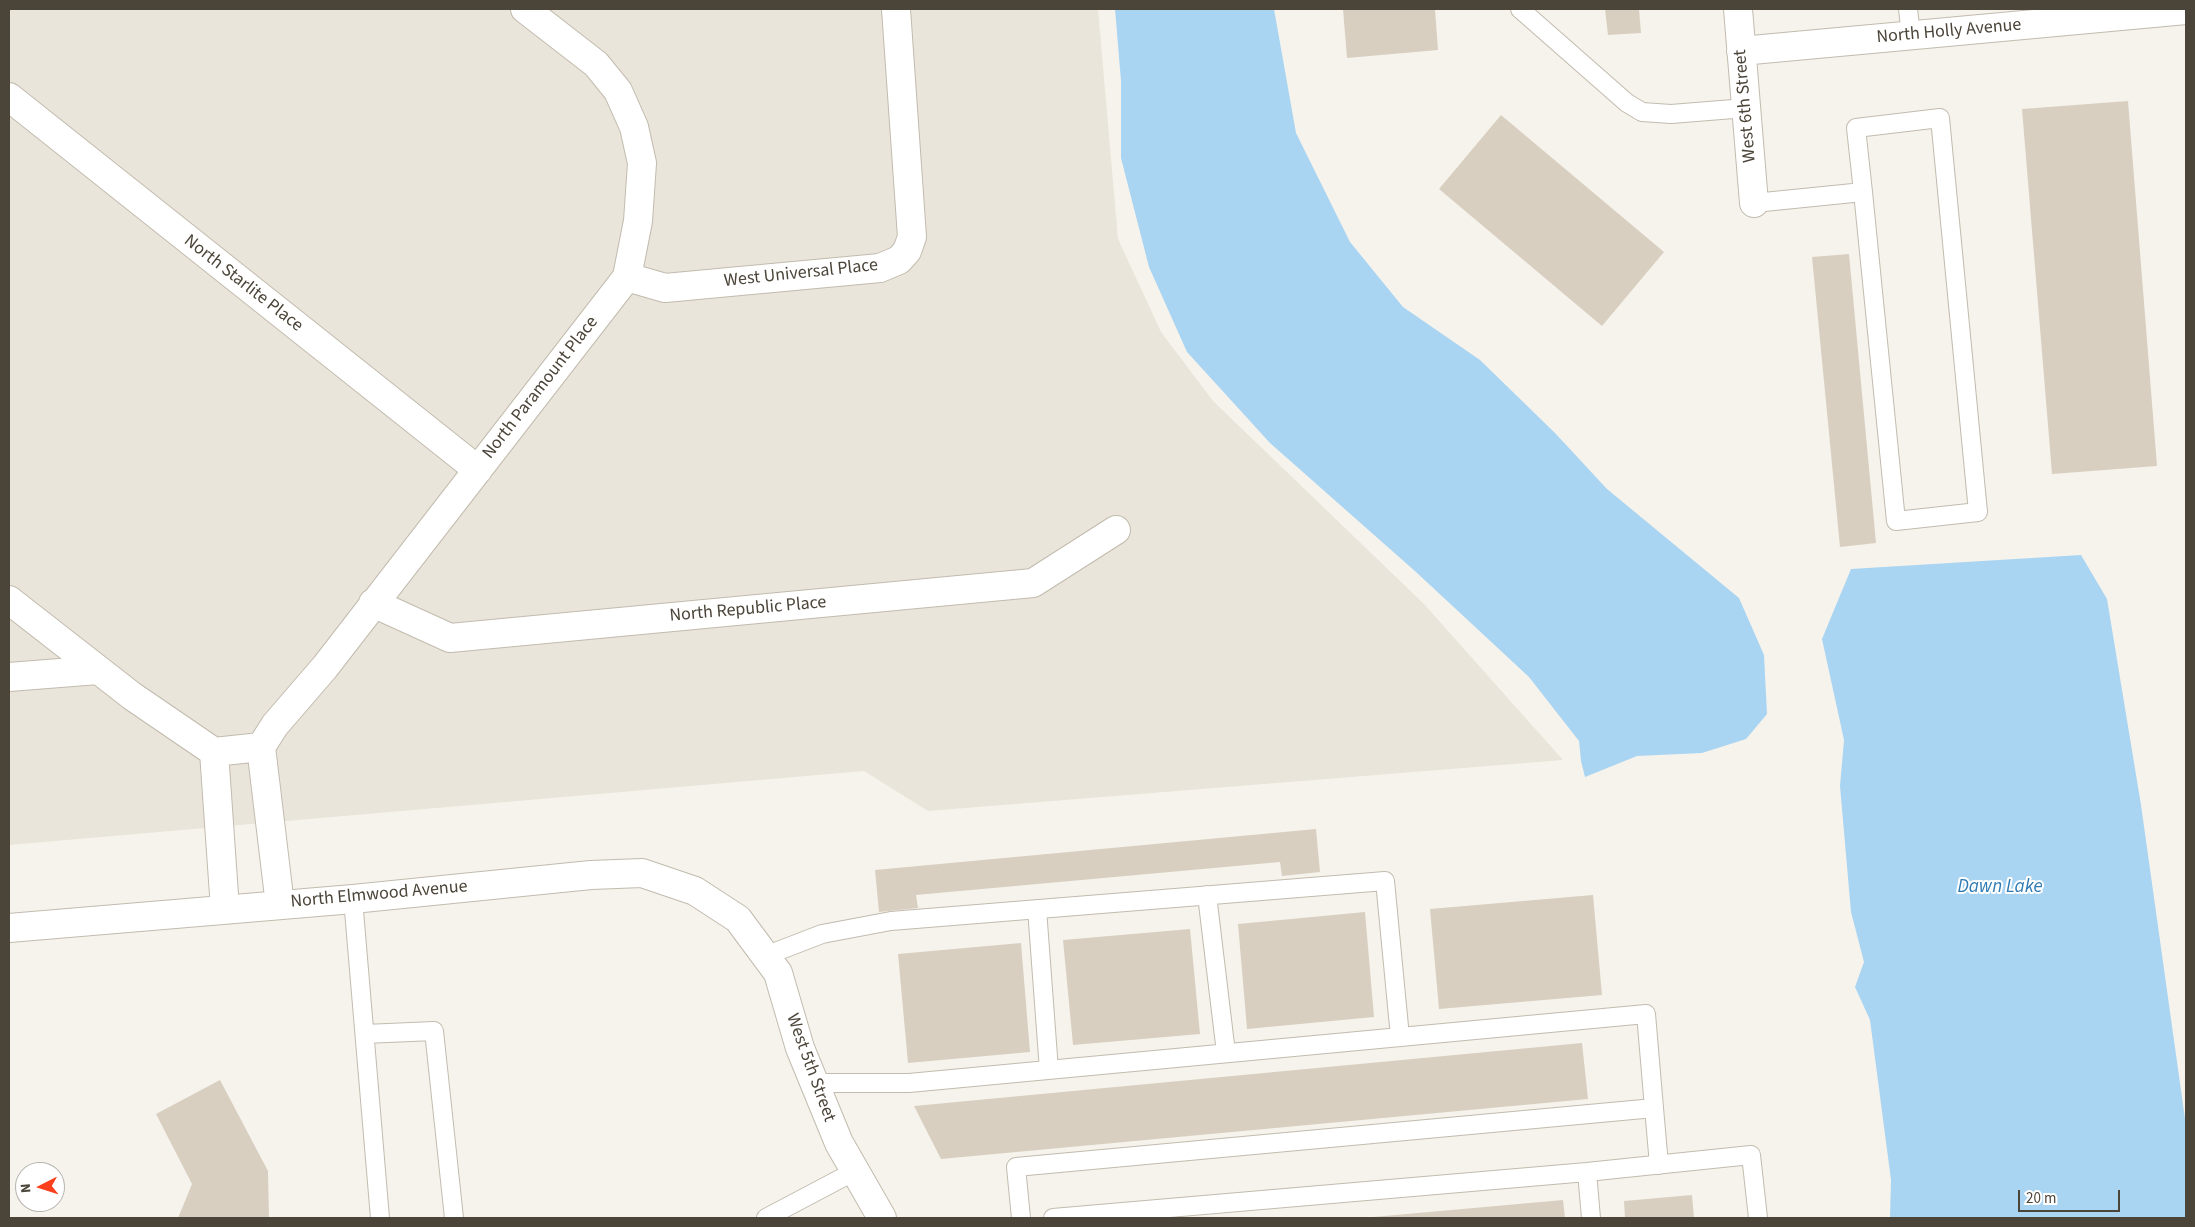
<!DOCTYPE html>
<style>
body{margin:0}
#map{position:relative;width:2195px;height:1227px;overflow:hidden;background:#f6f3ec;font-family:"Source Sans 3",sans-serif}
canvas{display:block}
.frame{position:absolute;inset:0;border:10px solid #4b4439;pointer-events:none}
.north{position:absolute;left:15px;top:1162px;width:50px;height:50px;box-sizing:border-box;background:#fff;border:1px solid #b7b4b0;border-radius:50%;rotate:265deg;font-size:14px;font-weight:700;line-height:20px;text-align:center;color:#4b4439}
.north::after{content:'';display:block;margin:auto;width:18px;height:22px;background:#fc3f1d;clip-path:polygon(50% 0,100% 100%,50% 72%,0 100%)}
.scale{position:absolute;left:2018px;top:1190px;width:102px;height:22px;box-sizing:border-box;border:2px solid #4b4439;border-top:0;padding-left:6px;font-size:15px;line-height:18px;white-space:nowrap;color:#4b4439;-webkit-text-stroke:4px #fff;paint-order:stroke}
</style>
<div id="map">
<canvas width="2195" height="1227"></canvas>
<div class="frame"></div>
<div class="north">N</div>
<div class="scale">20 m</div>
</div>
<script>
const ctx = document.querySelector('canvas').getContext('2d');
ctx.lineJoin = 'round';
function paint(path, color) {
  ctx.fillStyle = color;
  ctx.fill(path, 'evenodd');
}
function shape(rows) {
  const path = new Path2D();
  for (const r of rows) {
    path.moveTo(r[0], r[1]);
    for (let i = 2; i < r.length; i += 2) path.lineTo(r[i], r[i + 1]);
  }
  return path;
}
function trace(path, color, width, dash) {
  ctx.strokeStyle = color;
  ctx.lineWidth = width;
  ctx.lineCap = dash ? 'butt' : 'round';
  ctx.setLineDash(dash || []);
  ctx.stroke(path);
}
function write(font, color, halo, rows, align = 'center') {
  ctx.font = font + ' "Source Sans 3",sans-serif';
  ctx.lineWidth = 4;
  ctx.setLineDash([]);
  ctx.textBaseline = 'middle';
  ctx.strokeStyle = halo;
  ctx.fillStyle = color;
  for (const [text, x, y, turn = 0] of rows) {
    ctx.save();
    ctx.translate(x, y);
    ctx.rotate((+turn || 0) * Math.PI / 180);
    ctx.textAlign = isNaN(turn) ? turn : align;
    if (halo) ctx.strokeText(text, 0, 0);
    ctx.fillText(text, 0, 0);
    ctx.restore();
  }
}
paint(shape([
 [9,9,1098,9,1118,239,1161,332,1213,401,1424,604,1563,760,928,811,864,771,9,845]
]), '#eae5da');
paint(shape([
 [1115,9,1274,9,1296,133,1350,242,1403,307,1480,360,1555,433,1607,489,1739,598,1764,655,1767,714,1746,739,1702,753,1637,756,1585,777,1581,761,1579,741,1529,677,1416,572,1270,443,1187,352,1149,267,1121,158,1121,81],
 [2081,555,2107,599,2141,805,2186,1126,2186,1218,1890,1218,1891,1180,1870,1020,1855,987,1864,962,1851,912,1840,786,1844,740,1822,639,1851,569]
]), '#a9d4f2');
paint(shape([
 [1343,9,1435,9,1438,50,1347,58],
 [1605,9,1639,9,1641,33,1608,35],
 [2128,101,2157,466,2052,474,2022,109],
 [1501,115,1664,252,1602,326,1439,189],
 [1849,254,1876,543,1840,547,1812,257],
 [1316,829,1320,872,1282,876,1280,862,916,895,918,908,879,912,875,870],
 [1593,895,1602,995,1439,1009,1430,909],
 [1365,912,1374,1017,1247,1029,1238,924],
 [1190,929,1200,1034,1073,1045,1063,940],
 [1021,943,1030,1052,908,1063,898,954],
 [1582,1043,1588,1099,941,1159,914,1106],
 [220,1080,268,1171,269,1218,178,1218,192,1184,156,1114],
 [1692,1195,1694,1218,1625,1218,1624,1201],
 [1563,1200,1565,1218,1373,1218,1373,1217]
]), '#d8cfc1');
const lane = shape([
 [1520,9,1627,103,1642,112,1671,114,1746,108],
 [1908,9,1911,35],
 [1754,203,1863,192,1896,521,1978,512,1940,118,1856,128,1863,192],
 [1207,895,1226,1053],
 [353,899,380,1218],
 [1037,909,1049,1070],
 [765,956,822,934,891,921,1385,881,1400,1037],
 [365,1034,434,1031,454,1218],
 [814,1083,909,1083,1646,1014,1654,1108],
 [1587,1172,1591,1218],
 [766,1218,855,1171],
 [1021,1218,1016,1167,1654,1108,1659,1165],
 [1053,1218,1587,1172,1751,1155,1758,1218]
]);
const street = shape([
 [1738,9,1754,203],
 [1741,51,2186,10],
 [9,97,478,470],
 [627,277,665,288,880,268,899,260,907,251,912,237,896,9],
 [9,600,132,696,214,752],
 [373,603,450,638,1033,583,1116,530],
 [9,677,98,670],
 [261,747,280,905],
 [214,752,261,747,275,725,325,667,627,277,638,221,642,163,634,127,618,91,596,64,525,9],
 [214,752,225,909],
 [9,928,353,899,591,875,642,873,695,891,738,919,778,973,800,1048,839,1143,882,1218]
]);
trace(lane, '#c2bbae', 20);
trace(street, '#c2bbae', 30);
trace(lane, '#fff', 18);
trace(street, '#fff', 28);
write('18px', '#4b4439', '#fff', [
 ["North Holly Avenue",1949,32,-5],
 ["West 6th Street",1746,106,-95],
 ["West Universal Place",801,274,-6],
 ["North Starlite Place",243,284,38],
 ["North Paramount Place",541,388,-52],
 ["North Republic Place",748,610,-5],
 ["North Elmwood Avenue",379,895,-5],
 ["West 5th Street",810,1068,70]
]);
write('italic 19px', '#2e7ab2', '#fff', [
 ["Dawn Lake",2000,888]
]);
</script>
